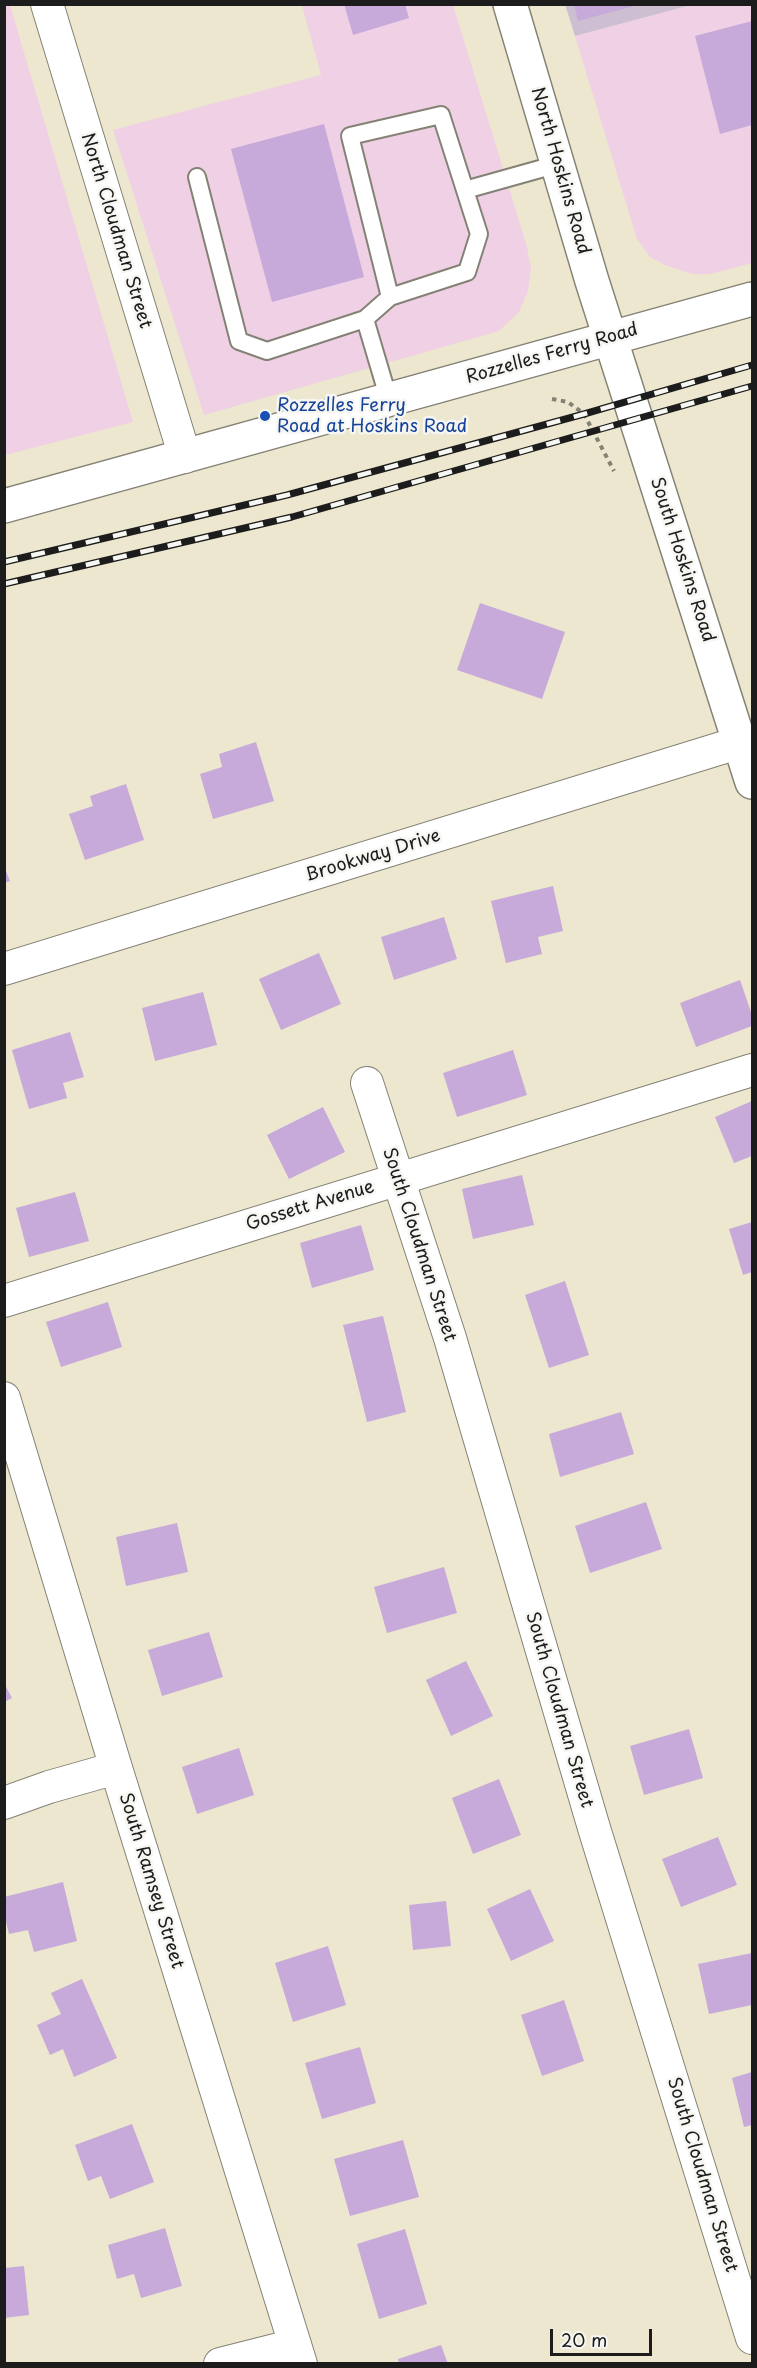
<!DOCTYPE html>
<style>
body{margin:0}
#map{position:relative;width:757px;height:2368px;overflow:hidden;background:#ece7ce;font-family:"Playpen Sans",sans-serif}
canvas{display:block}
.frame{position:absolute;inset:0;border:6px solid #1c1c1c;pointer-events:none}
.scale{position:absolute;left:550px;top:2329px;width:102px;height:27px;box-sizing:border-box;border:3px solid #1c1c1c;border-top:0;padding-left:8px;font-size:18px;line-height:21px;white-space:nowrap;color:#1c1c1c;-webkit-text-stroke:4px #f6f6f2;paint-order:stroke}
</style>
<div id="map">
<canvas width="757" height="2368"></canvas>
<div class="frame"></div>
<div class="scale">20 m</div>
</div>
<script>
const ctx = document.querySelector('canvas').getContext('2d');
ctx.lineJoin = 'round';
function paint(path, color) {
  ctx.fillStyle = color;
  ctx.fill(path, 'evenodd');
}
function shape(rows) {
  const path = new Path2D();
  for (const r of rows) {
    path.moveTo(r[0], r[1]);
    for (let i = 2; i < r.length; i += 2) path.lineTo(r[i], r[i + 1]);
  }
  return path;
}
function trace(path, color, width, dash) {
  ctx.strokeStyle = color;
  ctx.lineWidth = width;
  ctx.lineCap = dash ? 'butt' : 'round';
  ctx.setLineDash(dash || []);
  ctx.stroke(path);
}
function write(font, color, halo, rows, align = 'center') {
  ctx.font = font + ' "Playpen Sans",sans-serif';
  ctx.lineWidth = 5;
  ctx.setLineDash([]);
  ctx.textBaseline = 'middle';
  ctx.strokeStyle = halo;
  ctx.fillStyle = color;
  for (const [text, x, y, turn = 0] of rows) {
    ctx.save();
    ctx.translate(x, y);
    ctx.rotate((+turn || 0) * Math.PI / 180);
    ctx.textAlign = isNaN(turn) ? turn : align;
    if (halo) ctx.strokeText(text, 0, 0);
    ctx.fillText(text, 0, 0);
    ctx.restore();
  }
}
paint(shape([
 [4,5,10,5,133,422,5,455],
 [302,5,453,5,527,247,531,269,528,291,519,312,499,331,204,415,113,130,321,75],
 [691,5,752,5,752,263,711,274,692,274,665,265,650,257,637,239,575,36]
]), '#f0d0e5');
paint(shape([
 [565,4,691,5,575,36]
]), '#cebed2');
paint(shape([
 [344,4,405,4,409,18,353,35],
 [574,4,638,4,638,5,578,21],
 [752,21,752,125,720,134,695,36],
 [324,124,364,277,272,302,231,149],
 [480,603,565,632,542,699,457,670],
 [256,742,274,801,213,819,200,774,222,767,219,754],
 [126,784,144,840,85,860,69,814,93,806,90,796],
 [4,866,10,881,4,883],
 [553,886,563,931,538,937,542,954,506,963,491,901],
 [444,917,457,959,394,980,381,937],
 [319,953,341,1004,281,1030,259,979],
 [740,980,752,1015,752,1026,696,1047,680,1003],
 [203,992,217,1045,155,1061,142,1008],
 [70,1032,84,1077,63,1083,67,1098,29,1109,12,1050],
 [513,1050,527,1095,457,1117,443,1073],
 [752,1101,752,1156,734,1163,715,1117],
 [323,1107,345,1152,289,1179,267,1135],
 [522,1175,534,1225,473,1239,462,1189],
 [75,1192,89,1241,29,1257,16,1208],
 [752,1222,752,1272,743,1275,729,1229],
 [361,1225,374,1270,312,1288,300,1243],
 [565,1281,589,1355,549,1368,525,1295],
 [108,1302,122,1347,61,1367,46,1322],
 [383,1316,406,1412,367,1422,343,1325],
 [621,1412,634,1454,560,1477,549,1434],
 [646,1502,662,1549,590,1573,575,1526],
 [177,1523,188,1572,126,1586,116,1537],
 [444,1567,457,1613,387,1633,374,1587],
 [209,1632,223,1677,162,1696,148,1650],
 [466,1661,493,1716,451,1736,426,1680],
 [4,1683,12,1698,4,1702],
 [689,1729,703,1778,644,1795,630,1746],
 [239,1748,254,1795,197,1814,182,1767],
 [499,1779,521,1835,473,1854,452,1798],
 [718,1837,737,1885,681,1907,662,1859],
 [63,1882,77,1941,34,1952,28,1930,9,1934,4,1914,4,1897],
 [530,1889,554,1941,511,1961,487,1909],
 [446,1901,451,1946,413,1950,409,1905],
 [328,1946,346,2005,293,2022,275,1963],
 [752,1953,752,2005,709,2014,698,1964],
 [82,1979,117,2058,74,2077,63,2049,50,2055,37,2025,61,2014,51,1993],
 [564,2000,584,2061,542,2076,521,2015],
 [360,2047,376,2103,322,2119,305,2063],
 [752,2072,752,2125,744,2127,732,2078],
 [132,2124,154,2182,110,2199,101,2176,88,2181,75,2145],
 [403,2140,419,2197,350,2216,334,2159],
 [165,2228,182,2286,141,2298,134,2274,117,2279,108,2245],
 [405,2229,427,2304,379,2319,357,2244],
 [24,2266,29,2315,4,2318,4,2268],
 [441,2345,448,2364,399,2364,398,2359]
]), '#c7aada');
const lane = shape([
 [197,177,239,341,267,351,365,319,389,400],
 [465,190,558,164],
 [365,319,390,297,467,272,479,234,441,115,350,136,390,297]
]);
const street = shape([
 [47,4,185,457],
 [4,969,741,742],
 [367,1083,450,1338,594,1828,752,2338],
 [4,1301,752,1070],
 [4,1398,116,1768,301,2364],
 [4,1803,49,1787,116,1768],
 [220,2364,295,2345]
]);
const secondary = shape([
 [510,4,592,281,752,782],
 [4,506,752,299]
]);
trace(lane, '#848275', 20);
trace(street, '#848275', 34);
trace(secondary, '#848275', 36);
trace(shape([
 [552,399,568,402,584,414,614,471]
]), '#848275', 4, [4.5, 4.5]);
trace(lane, '#fff', 16);
trace(street, '#fff', 32);
trace(secondary, '#fff', 33);
const rail = shape([
 [4,562,287,495,584,414,752,365],
 [4,584,292,517,752,386]
]);
trace(rail, '#1c1c1c', 7);
trace(rail, '#f6f6f2', 4.5, [14]);
for (const [x, y, r, color] of [
 [265,416,6,"#1a4fb4"]
]) {
  const dot = new Path2D();
  dot.arc(x, y, r, 0, 2 * Math.PI);
  ctx.fillStyle = color;
  ctx.fill(dot);
  trace(dot, '#f6f6f2', 2);
}
write('18px', '#1c1c1c', '#f6f6f2', [
 ["North Hoskins Road",560,171,74],
 ["North Cloudman Street",116,231,73],
 ["Rozzelles Ferry Road",552,354,-16],
 ["South Hoskins Road",682,560,72],
 ["Brookway Drive",373,856,-17],
 ["Gossett Avenue",310,1206,-17],
 ["South Cloudman Street",419,1245,72],
 ["South Cloudman Street",559,1710,74],
 ["South Ramsey Street",151,1881,73],
 ["South Cloudman Street",702,2175,73]
]);
write('18px', '#164399', '#f6f6f2', [
 ["Rozzelles Ferry",277,406],
 ["Road at Hoskins Road",277,427]
], 'left');
</script>
